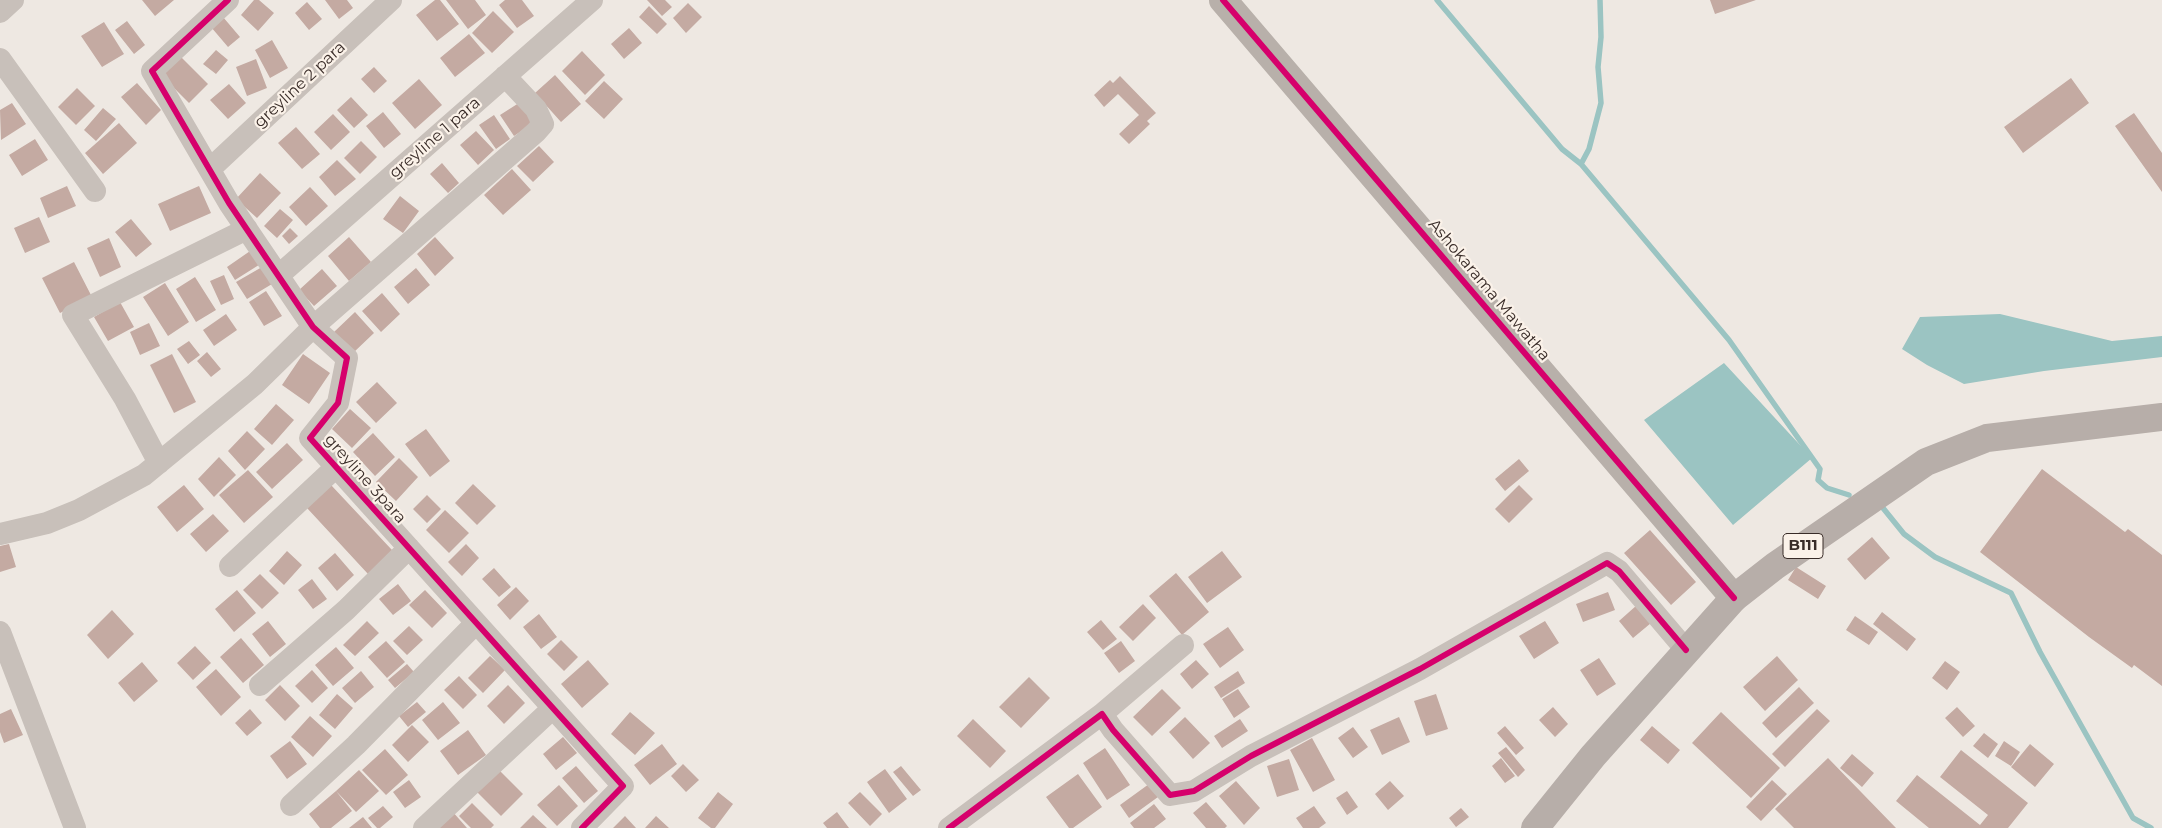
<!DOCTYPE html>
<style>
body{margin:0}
canvas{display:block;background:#eee8e2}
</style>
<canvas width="2162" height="828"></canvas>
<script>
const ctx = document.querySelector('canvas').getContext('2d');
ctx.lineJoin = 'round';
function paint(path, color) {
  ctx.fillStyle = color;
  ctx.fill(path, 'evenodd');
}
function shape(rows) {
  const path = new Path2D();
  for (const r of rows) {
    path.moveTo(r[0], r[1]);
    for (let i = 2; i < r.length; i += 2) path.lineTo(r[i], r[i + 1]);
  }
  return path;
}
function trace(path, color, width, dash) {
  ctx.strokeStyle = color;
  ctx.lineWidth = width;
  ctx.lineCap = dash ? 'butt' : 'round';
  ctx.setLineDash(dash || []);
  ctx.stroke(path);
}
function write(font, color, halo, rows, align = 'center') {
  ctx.font = font + ' Montserrat,sans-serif';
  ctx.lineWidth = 4.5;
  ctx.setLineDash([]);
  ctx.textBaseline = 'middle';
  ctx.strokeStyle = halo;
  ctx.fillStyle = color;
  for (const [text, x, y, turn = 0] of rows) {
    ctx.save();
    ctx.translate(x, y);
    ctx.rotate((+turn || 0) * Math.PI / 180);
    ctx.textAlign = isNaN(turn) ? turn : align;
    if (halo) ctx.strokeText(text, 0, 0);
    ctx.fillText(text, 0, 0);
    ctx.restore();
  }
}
paint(shape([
 [2000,314,2112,341,2162,336,2162,357,2044,371,1964,384,1927,365,1902,349,1920,317],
 [1724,363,1812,458,1733,525,1644,420]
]), '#9bc4c2');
trace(shape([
 [1437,0,1562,149,1581,164,1729,340,1820,469,1818,480,1827,488,1849,495],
 [1581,164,1589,149,1601,103,1598,67,1601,37,1600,0],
 [1883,508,1904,534,1935,557,2011,593,2040,652,2133,818,2151,828]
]), '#9bc4c2', 5.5);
paint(shape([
 [142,0,174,0,155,16],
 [254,0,259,0,274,13,258,31,241,15],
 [325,0,347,0,353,8,339,19],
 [435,0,440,0,459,24,437,41,416,15],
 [446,0,475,0,486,15,468,29],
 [505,0,522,0,534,16,517,28,499,5],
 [647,0,665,0,672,7,662,16],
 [1710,0,1756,0,1715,14],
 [307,2,322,19,309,30,295,13],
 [688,3,702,17,686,33,673,18],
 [649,6,667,24,657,34,639,17],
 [493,11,514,32,492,53,472,33],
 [223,17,240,37,228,47,211,27],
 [127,21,145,45,134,54,115,30],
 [104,22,124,54,102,67,81,36],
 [629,28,642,43,624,59,611,44],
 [469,34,485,53,455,77,440,58],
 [272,40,288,68,270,78,255,50],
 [216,50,228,60,216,74,203,64],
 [582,51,605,75,585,95,562,71],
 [181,57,208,84,189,103,162,76],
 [256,59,267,88,247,96,236,67],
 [374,67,387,81,374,93,361,79],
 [555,75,581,104,561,122,535,93],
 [1120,76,1156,113,1147,121,1150,124,1129,144,1119,134,1139,115,1118,94,1104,107,1094,95,1110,80,1113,83],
 [2071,78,2089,103,2023,153,2004,127],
 [419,79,442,105,415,129,392,103],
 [604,81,623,99,604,119,585,101],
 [137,83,161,110,146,125,121,97],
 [229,84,246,103,228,119,210,100],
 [77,88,95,106,76,125,58,107],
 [351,97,368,115,354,128,337,110],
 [522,101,535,122,514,136,500,115],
 [12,103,26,124,1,140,0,110],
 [103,108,116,119,96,141,84,130],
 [383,112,401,134,384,148,366,126],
 [2134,113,2162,153,2162,192,2115,126],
 [333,114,350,132,331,150,314,132],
 [494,115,510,139,496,149,479,125],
 [119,123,137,143,103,174,85,153],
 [296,127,320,154,302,169,278,143],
 [476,131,494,150,478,165,460,145],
 [35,139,48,160,22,176,9,155],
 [361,141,377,157,360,174,344,158],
 [539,146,554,162,533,182,517,166],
 [337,160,356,179,335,196,319,177],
 [442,163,459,183,448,193,430,174],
 [512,169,531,190,503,215,484,195],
 [260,173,281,193,257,218,236,199],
 [67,186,76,206,48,218,40,198],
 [199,186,211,213,170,231,158,204],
 [310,187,328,206,306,226,289,207],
 [400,196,419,211,403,233,383,219],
 [280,209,293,220,277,238,264,226],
 [39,217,50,242,25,253,14,228],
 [131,219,152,244,136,257,115,232],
 [290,228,298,236,289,244,282,236],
 [349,237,371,262,349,281,328,256],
 [435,237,454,258,435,276,417,254],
 [109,238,121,267,100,277,87,248],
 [253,249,262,263,235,280,227,267],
 [74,262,92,297,60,313,42,278],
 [262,267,272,284,247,299,236,282],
 [416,268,430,285,408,304,394,287],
 [322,269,337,286,314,306,299,290],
 [224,275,234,299,221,305,210,281],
 [195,277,216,310,196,322,176,289],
 [165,283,189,322,168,336,143,297],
 [266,291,282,316,264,326,249,302],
 [382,293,400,314,381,332,362,311],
 [120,302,134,327,108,341,94,317],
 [355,312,374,333,353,353,334,332],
 [226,314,237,330,214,346,203,330],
 [149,323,160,346,140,355,130,332],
 [189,341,200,355,188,364,177,349],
 [207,352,221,369,211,377,197,361],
 [172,354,196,402,174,413,150,365],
 [303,354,330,373,309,404,282,385],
 [377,382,397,403,376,423,356,402],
 [276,404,294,420,272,445,254,429],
 [350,409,371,428,352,448,332,429],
 [426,429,450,461,430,477,405,444],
 [247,431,265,449,245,470,228,451],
 [373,433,395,457,375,476,353,452],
 [287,443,303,460,272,489,256,472],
 [219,457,236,475,214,497,198,479],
 [399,458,418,477,396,501,376,482],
 [1519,459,1529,471,1505,491,1495,479],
 [2042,469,2125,532,2128,529,2162,555,2162,686,2134,665,2132,668,2089,637,1980,552],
 [248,470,273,497,244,523,219,495],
 [473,484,496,506,477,525,455,503],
 [184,485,204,509,177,532,157,507],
 [331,485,392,550,368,574,307,508],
 [1519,485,1533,499,1509,523,1495,509],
 [427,495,441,509,427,523,413,509],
 [445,510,469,533,449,553,426,530],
 [213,514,229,531,206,552,190,534],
 [1650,530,1696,582,1671,605,1624,553],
 [1872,537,1890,558,1865,580,1847,559],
 [9,544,16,567,0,572,0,546],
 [466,544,479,558,462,576,448,562],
 [287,551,302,565,284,585,269,571],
 [1222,551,1242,577,1207,603,1188,577],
 [335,553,354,575,337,591,318,568],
 [1796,567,1826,586,1818,599,1788,580],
 [494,568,511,587,499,597,482,579],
 [1176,573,1209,612,1182,635,1149,596],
 [260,574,279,593,262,609,243,590],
 [312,579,327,599,313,609,298,590],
 [398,584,411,601,393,615,379,599],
 [516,587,529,601,510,620,497,605],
 [237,590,256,613,234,632,215,609],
 [425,590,447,613,432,628,409,605],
 [1608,592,1615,610,1583,622,1576,604],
 [1143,604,1156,618,1133,641,1119,627],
 [1637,605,1651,623,1633,638,1619,621],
 [112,610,134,634,108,659,87,635],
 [1882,612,1916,639,1907,651,1873,624],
 [539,614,557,637,541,649,523,627],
 [1855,616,1878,632,1869,645,1846,630],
 [1101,620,1117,639,1103,650,1087,632],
 [268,621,286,644,270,657,252,634],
 [367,621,379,633,355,656,343,645],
 [1545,621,1559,643,1534,659,1519,636],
 [409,626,423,640,407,655,393,641],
 [1228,627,1244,650,1220,668,1203,644],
 [241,638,264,665,243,683,220,657],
 [561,640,578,657,564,671,547,654],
 [386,641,405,662,387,678,368,657],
 [1121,641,1135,661,1119,673,1104,653],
 [195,646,211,663,193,680,177,663],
 [336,647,354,668,333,686,315,665],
 [490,656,505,670,483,693,468,678],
 [1777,656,1798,680,1765,711,1743,687],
 [1599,658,1616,684,1597,696,1580,670],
 [588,660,609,684,582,708,561,684],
 [1196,660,1209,674,1192,689,1180,674],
 [1945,661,1960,672,1947,690,1932,678],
 [142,662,158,681,134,702,118,683],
 [407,664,414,672,395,688,388,680],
 [216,669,241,697,221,716,196,687],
 [312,670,328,688,312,703,295,686],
 [361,671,374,687,355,703,342,688],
 [1238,671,1245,683,1221,698,1214,687],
 [459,676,477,695,463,709,444,690],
 [1029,677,1050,698,1021,728,999,707],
 [280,685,300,706,285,721,265,700],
 [508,685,525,703,504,724,487,706],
 [1799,687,1814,703,1776,738,1762,723],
 [1162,689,1181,708,1152,736,1133,717],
 [1238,689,1250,707,1234,718,1222,699],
 [337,694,353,708,335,729,319,715],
 [1436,694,1448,729,1426,736,1414,701],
 [417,702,426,712,408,727,399,716],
 [443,702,460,723,438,740,422,720],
 [1553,707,1568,724,1555,737,1539,720],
 [1957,707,1975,726,1963,737,1945,718],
 [11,709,23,735,4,743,0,732,0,714],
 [250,709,262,723,247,736,235,723],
 [1817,709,1830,721,1785,767,1772,754],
 [630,712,655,733,635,755,611,734],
 [1721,712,1780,768,1751,798,1692,743],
 [310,716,332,736,313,757,291,737],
 [1185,717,1210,743,1193,759,1169,732],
 [1399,717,1410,742,1382,755,1370,730],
 [973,719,1006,751,990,768,957,736],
 [1240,719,1248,731,1222,748,1214,736],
 [412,725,429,742,408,762,392,745],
 [1505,726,1524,748,1516,755,1497,733],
 [1652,726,1680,750,1668,764,1640,740],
 [1353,727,1368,747,1353,758,1338,738],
 [468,730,486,755,458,775,440,751],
 [1984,733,1998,744,1988,758,1973,746],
 [563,737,577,753,556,770,543,754],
 [1312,738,1335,780,1313,792,1290,750],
 [290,741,307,764,287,779,270,756],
 [2004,741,2020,752,2011,766,1995,756],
 [662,744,677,764,650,785,634,765],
 [2030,744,2054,764,2035,787,2011,767],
 [1506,747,1525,770,1518,777,1498,753],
 [1105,748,1130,785,1107,800,1083,763],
 [385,749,408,775,386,795,362,770],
 [1961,750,2028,803,2008,828,1929,828,1896,801,1917,775,1980,825,1988,815,1940,777],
 [1852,754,1874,773,1862,787,1840,768],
 [1501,758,1515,776,1505,783,1492,766],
 [1828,758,1896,828,1794,828,1775,809],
 [1289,759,1299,790,1277,797,1267,766],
 [683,764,699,780,686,792,671,776],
 [576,766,598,791,584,803,562,778],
 [901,766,921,790,913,796,893,772],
 [885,769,907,799,889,813,867,782],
 [359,770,379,791,356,812,336,791],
 [499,770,523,794,501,816,477,792],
 [1078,774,1102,807,1073,828,1069,828,1046,797],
 [409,780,421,797,405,808,393,792],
 [1772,780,1787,794,1761,821,1746,807],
 [1236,781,1260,808,1244,825,1219,796],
 [1390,781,1404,796,1388,810,1375,794],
 [1149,784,1158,797,1129,818,1120,805],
 [559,785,578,806,557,826,537,805],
 [336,791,352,811,331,828,320,828,309,814],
 [1347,791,1358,807,1347,815,1336,798],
 [718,792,733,804,715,828,711,828,698,818],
 [860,792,882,814,870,826,848,803],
 [1206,802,1227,826,1225,828,1206,828,1193,813],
 [472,803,494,825,491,828,471,828,459,816],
 [1154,804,1166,819,1154,828,1134,828,1130,823],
 [383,806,393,817,380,828,377,828,368,818],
 [1314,806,1326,823,1319,828,1303,828,1296,818],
 [1461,808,1469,817,1456,827,1449,818],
 [452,811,467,828,434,828],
 [837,812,849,828,827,828,823,823],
 [533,815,547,828,520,828],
 [625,816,636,828,613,828],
 [656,816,669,828,645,828],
 [363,817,372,828,349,828]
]), '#c4aaa2');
trace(shape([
 [228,0,152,71,229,203,313,327,347,358,338,403,310,438,623,786,582,828],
 [0,12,13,0],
 [0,59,95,191],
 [210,169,391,0],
 [278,276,592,0],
 [159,463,125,399,73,315,247,229],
 [0,534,47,523,79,510,144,475,255,384,313,327,536,132,543,124,536,109,505,76],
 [230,566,336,467],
 [0,632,75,828],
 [260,685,346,610,409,548],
 [1102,714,1183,645],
 [291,805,356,745,476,623],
 [424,828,553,708],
 [949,828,1102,714,1113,730,1170,795,1194,791,1251,756,1420,669,1607,563,1619,571,1686,650]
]), '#c8c0ba', 22);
trace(shape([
 [1223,0,1734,598]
]), '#b8b0aa', 28);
trace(shape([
 [1535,828,1593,756,1734,598,1775,566,1926,462,1987,438,2162,417]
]), '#b7aea9', 28);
trace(shape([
 [228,0,152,71,229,203,313,327,347,358,338,403,310,438,623,786,582,828],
 [1223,0,1734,598],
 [949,828,1102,714,1113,730,1170,795,1194,791,1251,756,1420,669,1607,563,1619,571,1686,650]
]), '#d6006c', 6);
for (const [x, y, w] of [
 [1803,546,40]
]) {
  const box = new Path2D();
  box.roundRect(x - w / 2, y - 12.5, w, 25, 4);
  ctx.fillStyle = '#fbf2e9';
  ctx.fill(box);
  trace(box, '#392c28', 1);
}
write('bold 15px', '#392c28', null, [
 ["B111",1803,546]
]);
write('16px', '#392c28', '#fbf2e9', [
 ["greyline 2 para",300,85,-43],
 ["greyline 1 para",435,138,-41],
 ["Ashokarama Mawatha",1489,290,50],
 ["greyline 3para",365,479,48]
]);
</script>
